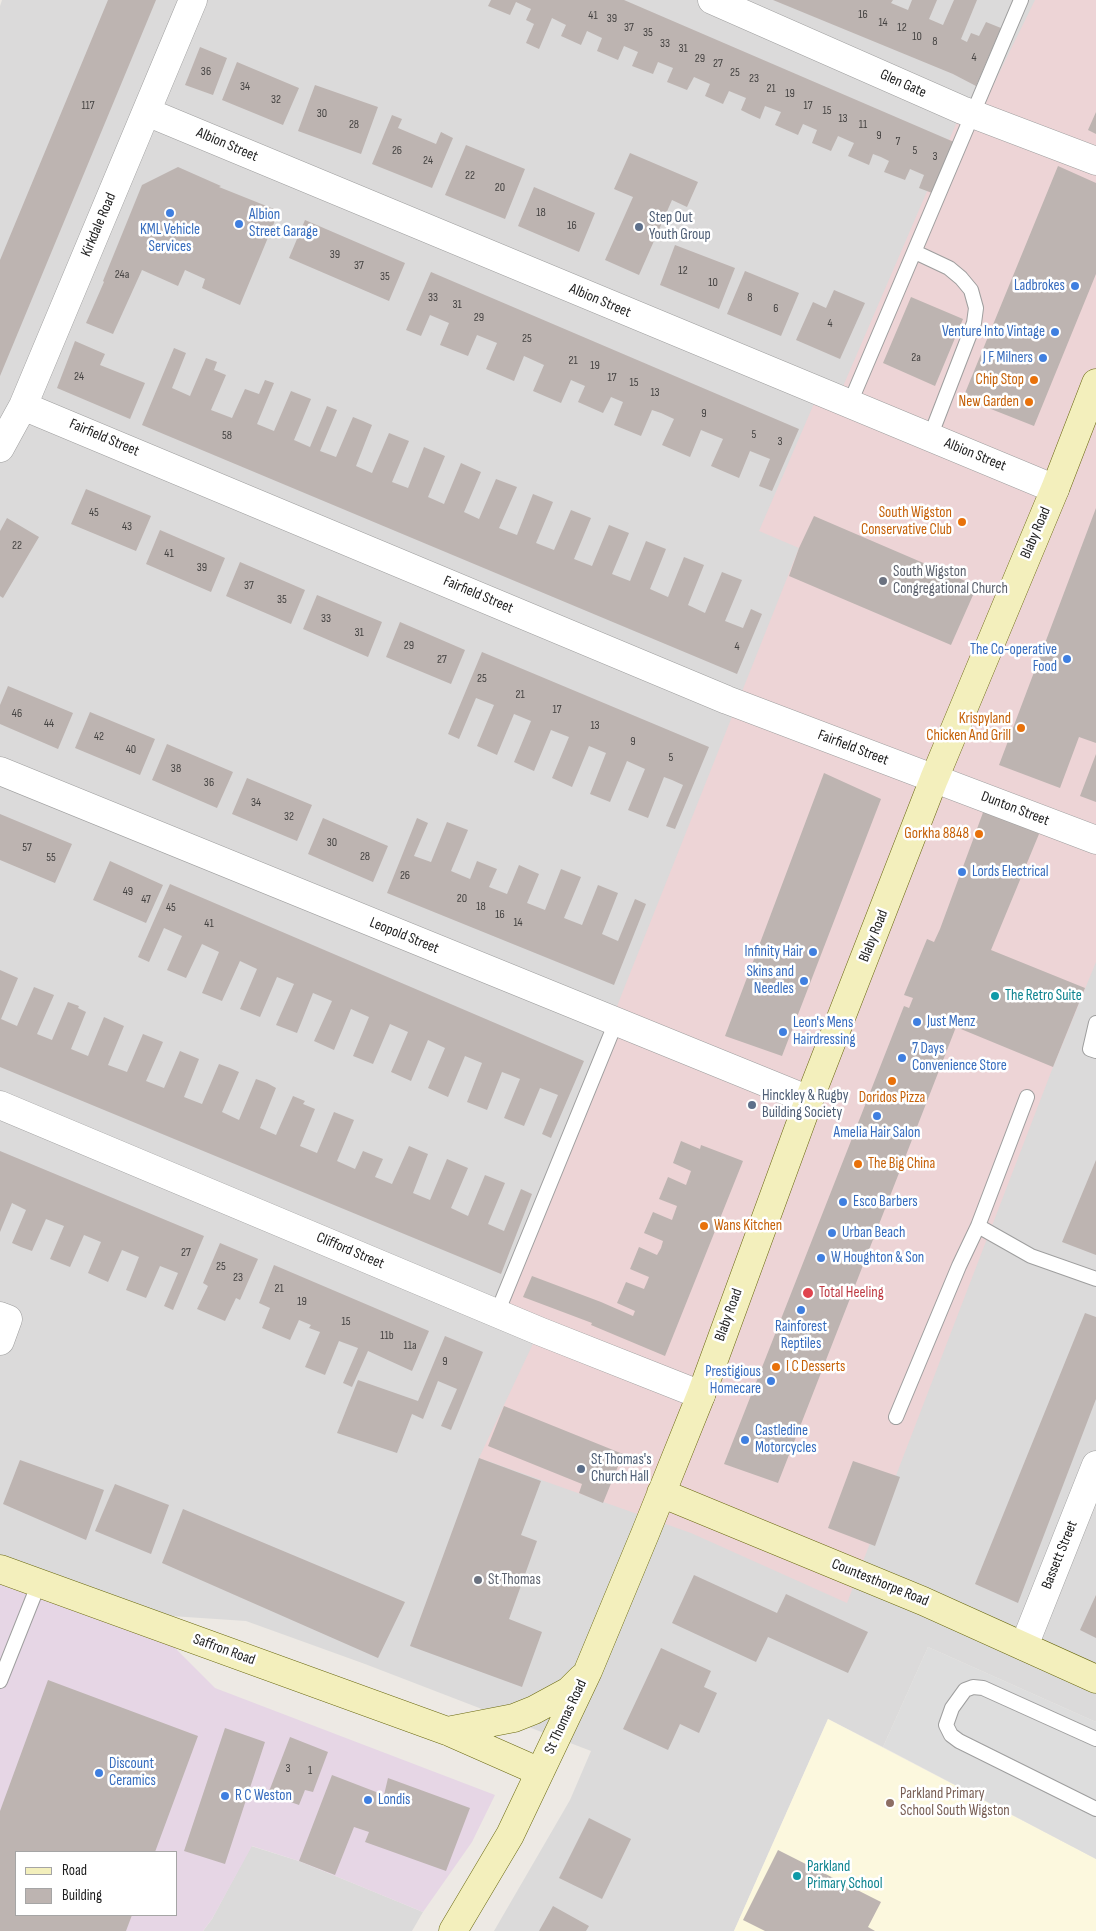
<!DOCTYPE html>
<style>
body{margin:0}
#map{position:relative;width:1096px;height:1931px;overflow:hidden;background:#ede9e4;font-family:"Sofia Sans Condensed",sans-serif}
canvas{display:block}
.legend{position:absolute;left:15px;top:1851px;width:162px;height:65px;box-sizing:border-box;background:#fff;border:1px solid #a5a5a5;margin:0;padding:6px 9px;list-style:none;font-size:15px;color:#1d1d1d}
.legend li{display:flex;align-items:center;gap:10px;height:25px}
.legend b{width:25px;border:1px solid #a5a5a5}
</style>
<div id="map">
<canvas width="1096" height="1931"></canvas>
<ul class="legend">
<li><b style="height:6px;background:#f3efbc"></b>Road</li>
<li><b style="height:14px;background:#bdb4b1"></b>Building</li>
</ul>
</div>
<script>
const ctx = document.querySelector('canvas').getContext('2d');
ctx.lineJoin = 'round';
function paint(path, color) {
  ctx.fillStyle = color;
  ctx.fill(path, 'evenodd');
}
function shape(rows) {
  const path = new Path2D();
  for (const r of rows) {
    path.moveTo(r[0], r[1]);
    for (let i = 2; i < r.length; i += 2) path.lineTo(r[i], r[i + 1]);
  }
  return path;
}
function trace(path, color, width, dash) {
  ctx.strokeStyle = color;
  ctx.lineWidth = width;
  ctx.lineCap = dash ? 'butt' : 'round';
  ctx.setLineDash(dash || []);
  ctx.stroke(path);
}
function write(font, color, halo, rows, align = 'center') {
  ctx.font = font + ' "Sofia Sans Condensed",sans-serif';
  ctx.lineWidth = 5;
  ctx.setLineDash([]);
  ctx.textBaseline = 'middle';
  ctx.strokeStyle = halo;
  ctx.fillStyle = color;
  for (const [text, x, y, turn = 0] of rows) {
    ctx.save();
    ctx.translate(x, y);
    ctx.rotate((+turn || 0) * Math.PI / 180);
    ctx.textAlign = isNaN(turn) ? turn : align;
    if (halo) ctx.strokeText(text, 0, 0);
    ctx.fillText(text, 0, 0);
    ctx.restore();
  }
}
paint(shape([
 [2,0,1096,0,1096,1722,928,1647,883,1747,828,1719,734,1931,494,1931,570,1800,591,1751,365,1664,246,1621,141,1614,0,1569,0,6],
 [251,1846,299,1861,423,1912,412,1931,203,1931,212,1919]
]), '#dbdada');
paint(shape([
 [1035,0,1096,0,1096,962,1053,1067,847,1603,691,1533,479,1458,539,1331,498,1313,623,991,799,548,759,531,819,392,838,398,962,110,978,116]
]), '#edd4d6');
paint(shape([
 [0,1569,141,1614,215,1688,495,1795,472,1842,423,1912,299,1861,252,1846,212,1919,203,1931,0,1931],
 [16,1852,176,1852,176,1915,16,1915]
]), '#e6d6e5');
paint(shape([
 [828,1719,1096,1859,1096,1931,734,1931]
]), '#fcf8de');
paint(shape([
 [928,1647,1096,1722,1096,1859,883,1747]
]), '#ddd');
paint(shape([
 [108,0,156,0,0,376,0,260],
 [491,0,624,0,954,142,932,193,919,188,924,175,910,169,905,180,884,172,889,161,881,157,873,154,869,165,848,156,854,143,838,136,831,151,812,143,817,130,803,124,798,135,775,125,781,112,765,106,760,119,749,114,741,110,746,98,729,91,723,104,705,96,710,84,694,77,687,90,667,82,673,68,658,62,653,74,632,66,638,52,624,46,618,60,597,51,602,38,587,31,581,45,561,36,566,25,552,18,539,49,526,43,534,24,526,20,531,9,516,2,510,15,488,6],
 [773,0,893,0,891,3,908,10,912,0,937,0,929,19,943,25,954,0,977,0,961,39,967,42,971,33,979,36,986,22,1001,28,976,86,953,74],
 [200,47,227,58,213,95,185,85],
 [237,62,299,88,283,125,222,100],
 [315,85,378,107,361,154,298,131],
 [1096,112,1096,134,1088,130],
 [392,115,402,119,398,128,436,144,441,132,453,138,432,188,372,164],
 [466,145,525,169,505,219,445,195],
 [630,153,698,182,687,207,672,200,639,275,605,260,633,197,614,189],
 [1058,166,1096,183,1096,274,1034,426,963,398],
 [178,167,221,186,219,187,279,211,240,305,202,288,205,279,185,270,178,286,142,270,113,334,86,323,104,282,103,281,142,185],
 [534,187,595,213,579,252,518,226],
 [305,220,405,263,389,301,289,258],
 [675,245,735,268,719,309,660,285],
 [745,271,799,293,781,336,727,314],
 [431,272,799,429,772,491,759,486,770,459,750,451,739,478,711,466,723,439,701,430,690,457,662,445,674,419,661,413,652,410,641,436,614,425,623,402,611,397,603,413,578,402,585,386,571,380,561,403,533,391,544,365,524,356,514,381,486,369,497,343,477,335,468,356,440,345,449,323,430,315,421,336,406,330],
 [834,290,865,303,840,359,796,340,813,302,826,308],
 [911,297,963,319,935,386,883,363],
 [75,341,105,354,100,365,145,383,130,419,57,388],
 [174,348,186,353,172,388,190,396,206,358,217,362,214,370,226,375,211,410,232,418,245,389,259,394,265,380,274,383,257,424,274,431,291,391,311,399,294,440,310,447,327,406,337,410,320,451,336,457,353,417,363,421,372,425,356,466,372,473,389,433,409,441,392,482,408,488,424,447,445,456,428,497,444,504,461,463,481,472,464,512,479,519,496,479,517,487,499,528,509,532,517,535,533,494,553,502,536,543,554,550,571,510,591,518,574,559,592,566,609,525,629,533,612,574,630,581,646,541,666,549,650,589,668,597,684,557,704,565,688,605,705,613,722,572,742,580,725,621,743,628,751,609,762,614,737,674,142,425],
 [86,489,151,516,136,551,71,524],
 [1096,508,1096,743,1079,737,1060,788,999,765],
 [814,516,977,586,951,645,789,576,799,548],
 [7,518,39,537,3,598,0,596,0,531],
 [160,530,225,558,211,592,146,564],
 [240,562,305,590,291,624,226,596],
 [317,595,382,622,368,657,303,629],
 [400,622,465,650,451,684,386,657],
 [482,652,709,747,675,829,666,826,683,785,672,780,664,777,648,818,628,810,645,769,627,761,610,802,590,794,606,753,589,746,572,787,552,778,569,737,551,730,534,771,514,762,531,721,514,714,497,755,477,746,494,705,476,698,459,739,448,734],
 [8,686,73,713,58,749,0,724,0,705],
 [90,712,155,739,140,775,75,748],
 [167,744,233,772,217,808,152,780],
 [1096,754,1096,802,1080,796],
 [824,773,881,799,782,1056,725,1036],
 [247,778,312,805,297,841,232,814],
 [988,799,1039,834,991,950,1085,988,1053,1067,956,1027,778,1483,724,1464,904,1006,909,1008,913,998,904,995,927,939,934,942,940,929],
 [0,814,72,844,55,883,0,860],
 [323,818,388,846,373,882,308,854],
 [417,818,428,823,414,856,431,862,447,822,468,830,451,871,470,879,477,861,497,869,489,887,507,894,519,865,539,874,527,903,545,910,561,869,581,877,564,918,582,925,598,885,618,893,602,934,618,941,635,899,646,904,614,985,387,893],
 [110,861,163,885,146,923,93,900],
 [170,884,584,1061,551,1138,542,1134,558,1095,540,1088,524,1126,504,1118,520,1079,510,1075,502,1072,487,1110,467,1102,482,1063,465,1056,448,1097,428,1088,445,1048,428,1040,411,1081,391,1072,408,1032,390,1024,373,1064,353,1056,369,1017,351,1009,334,1050,314,1041,332,1001,313,993,297,1033,276,1025,294,984,277,977,260,1017,240,1009,257,969,240,961,222,1001,202,993,219,952,202,944,186,978,167,970,182,936,164,928,149,962,138,957],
 [0,970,18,978,1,1019,17,1026,34,987,54,995,37,1034,52,1040,68,1002,79,1006,78,1008,86,1012,71,1049,88,1056,104,1017,115,1022,124,1026,108,1065,127,1072,143,1034,163,1042,146,1081,164,1088,180,1051,199,1059,184,1097,202,1104,219,1064,230,1068,239,1072,222,1112,239,1120,256,1079,267,1083,276,1088,260,1128,276,1135,293,1096,305,1101,303,1104,315,1109,300,1146,317,1153,334,1112,354,1120,337,1161,355,1169,363,1151,383,1159,375,1177,392,1184,409,1146,428,1154,413,1193,430,1200,447,1159,468,1168,451,1208,468,1216,485,1175,505,1183,488,1224,504,1231,521,1189,532,1194,501,1274,0,1067],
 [681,1141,700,1149,701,1145,743,1161,665,1356,591,1325,592,1323,523,1297,532,1276,601,1302,633,1316,635,1311,617,1303,626,1282,644,1289,647,1282,649,1277,630,1269,639,1247,657,1255,661,1248,663,1241,644,1233,653,1212,672,1220,677,1206,659,1199,668,1177,686,1185,691,1171,673,1163],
 [0,1151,204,1236,173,1310,164,1306,178,1273,160,1266,146,1298,126,1290,139,1257,122,1250,108,1282,88,1273,101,1242,84,1235,70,1267,50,1259,64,1226,46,1219,32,1251,21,1247,12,1243,26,1210,12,1203,0,1232],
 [1096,1160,1096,1255,1062,1242],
 [220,1243,258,1259,240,1300,236,1298,225,1321,197,1309,208,1286,203,1283],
 [274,1265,429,1331,412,1371,368,1351,352,1387,343,1383,358,1348,339,1341,325,1375,305,1367,320,1332,309,1328,311,1325,299,1320,290,1340,262,1328,270,1308,259,1303],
 [1085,1313,1096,1317,1096,1399,1018,1603,975,1584],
 [445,1336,483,1352,451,1430,441,1426,457,1389,438,1381,423,1419,412,1414,397,1453,337,1433,358,1380,418,1401],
 [504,1406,623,1454,603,1503,579,1493,582,1484,488,1446],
 [479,1458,541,1481,521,1535,537,1541,509,1619,542,1632,522,1687,410,1646],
 [20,1460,104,1490,86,1540,3,1504],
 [853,1461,900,1477,875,1546,828,1528],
 [115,1484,169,1505,151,1554,95,1531],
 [183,1509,405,1602,378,1658,162,1563],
 [694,1575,777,1613,786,1594,868,1632,848,1673,768,1637,756,1662,672,1623],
 [1096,1595,1096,1638,1080,1630],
 [661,1648,711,1671,704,1687,717,1693,699,1733,680,1724,668,1750,623,1729],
 [48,1680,198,1736,155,1852,16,1852,16,1915,132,1915,126,1931,0,1931,0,1811],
 [225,1728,265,1742,225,1864,184,1851],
 [290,1737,328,1752,313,1792,305,1790,299,1805,268,1794],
 [332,1775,384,1795,388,1778,470,1808,446,1871,365,1842,369,1832,354,1827,335,1875,299,1861],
 [589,1818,631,1839,602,1899,559,1878],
 [778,1850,881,1902,868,1927,875,1931,765,1931,743,1920],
 [553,1906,589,1926,586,1931,539,1931]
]), '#bdb4b1');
const lane = shape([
 [915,252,949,268,961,278,971,290,976,308,974,323,930,437],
 [850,403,1021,0],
 [1096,1023,1090,1049,1096,1051],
 [978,1226,1031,1256,1096,1279],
 [497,1313,616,1022],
 [896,1417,959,1266,978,1226,1027,1097],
 [0,1681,39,1583],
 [1096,1739,983,1688,973,1687,965,1690,952,1708,946,1725,951,1735,959,1741,1096,1809]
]);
const street = shape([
 [712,0,962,110,1096,161],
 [147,112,1055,489],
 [23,406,727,700,1096,840],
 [0,448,23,406,193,0],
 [0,771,809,1100],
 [0,1105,539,1331,701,1395],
 [0,1316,8,1319,0,1341],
 [1024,1646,1096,1465]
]);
const secondary = shape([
 [661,1493,923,1601,1096,1679],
 [0,1569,447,1731,540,1772],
 [447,1731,514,1718,534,1710,569,1691,582,1678],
 [453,1931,510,1835,588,1671,645,1534,701,1395,809,1100,934,779,1055,489,1096,383]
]);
trace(lane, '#9e9e9e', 16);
trace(street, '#9e9e9e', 29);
trace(secondary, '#69680f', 29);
trace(lane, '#fff', 14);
trace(street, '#fff', 28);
trace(secondary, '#f3efbc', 28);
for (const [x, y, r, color] of [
 [170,213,5,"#3f7fe0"],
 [239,224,5,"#3f7fe0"],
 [639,227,5,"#5c6f8a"],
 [1075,286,5,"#3f7fe0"],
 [1055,332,5,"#3f7fe0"],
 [1043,358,5,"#3f7fe0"],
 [1034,380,5,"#e8710a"],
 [1029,402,5,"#e8710a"],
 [962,522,5,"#e8710a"],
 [883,581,5,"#6b7280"],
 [1067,659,5,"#3f7fe0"],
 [1021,728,5,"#e8710a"],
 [979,834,5,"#e8710a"],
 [962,872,5,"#3f7fe0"],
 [813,952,5,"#3f7fe0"],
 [804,981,5,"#3f7fe0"],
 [995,996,5,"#0f9aa8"],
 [917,1022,5,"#3f7fe0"],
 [783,1032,5,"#3f7fe0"],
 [902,1058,5,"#3f7fe0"],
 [892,1081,5,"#e8710a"],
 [752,1105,5,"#5c6f8a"],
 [877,1116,5,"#3f7fe0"],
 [858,1164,5,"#e8710a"],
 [843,1202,5,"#3f7fe0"],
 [704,1226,5,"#e8710a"],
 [832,1233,5,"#3f7fe0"],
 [821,1258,5,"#3f7fe0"],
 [808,1293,6,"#e0444e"],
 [801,1310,5,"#3f7fe0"],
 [776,1367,5,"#e8710a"],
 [771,1381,5,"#3f7fe0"],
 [745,1440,5,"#3f7fe0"],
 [581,1469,5,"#5c6f8a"],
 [478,1580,5,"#6b7280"],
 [99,1773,5,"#3f7fe0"],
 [225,1796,5,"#3f7fe0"],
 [368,1800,5,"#3f7fe0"],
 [890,1803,5,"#8d6e63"],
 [797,1876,5,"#0f9aa8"]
]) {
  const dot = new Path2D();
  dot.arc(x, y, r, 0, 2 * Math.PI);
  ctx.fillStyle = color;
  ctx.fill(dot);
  trace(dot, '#fff', 2);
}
write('12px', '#454342', null, [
 ["16",863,15],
 ["41",593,16],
 ["39",612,19],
 ["14",883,23],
 ["37",629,28],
 ["12",902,28],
 ["35",648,33],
 ["10",917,37],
 ["8",935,42],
 ["33",665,44],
 ["31",683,49],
 ["4",974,58],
 ["29",700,59],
 ["27",718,64],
 ["36",206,72],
 ["25",735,73],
 ["23",754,79],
 ["34",245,87],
 ["21",771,89],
 ["19",790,94],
 ["32",276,100],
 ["117",88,106],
 ["17",808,106],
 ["15",827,111],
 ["30",322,114],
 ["13",843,119],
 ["28",354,125],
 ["11",863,125],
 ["9",879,136],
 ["7",898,142],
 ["26",397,151],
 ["5",915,151],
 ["3",935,157],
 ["24",428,161],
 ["22",470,176],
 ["20",500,188],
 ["18",541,213],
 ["16",572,226],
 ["39",335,255],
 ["37",359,266],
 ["12",683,271],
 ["24a",122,275],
 ["35",385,277],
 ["10",713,283],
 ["33",433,298],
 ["8",750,298],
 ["31",457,305],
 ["6",776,309],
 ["29",479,318],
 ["4",830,324],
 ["25",527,339],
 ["2a",916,358],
 ["21",573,361],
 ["19",595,366],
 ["24",79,377],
 ["17",612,378],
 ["15",634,383],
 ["13",655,393],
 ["9",704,414],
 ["5",754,435],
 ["58",227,436],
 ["3",780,442],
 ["45",94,513],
 ["43",127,527],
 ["22",17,546],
 ["41",169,554],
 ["39",202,568],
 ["37",249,586],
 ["35",282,600],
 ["33",326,619],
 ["31",359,633],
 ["29",409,646],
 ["4",737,647],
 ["27",442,660],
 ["25",482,679],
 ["21",520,695],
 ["17",557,710],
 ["46",17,714],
 ["44",49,724],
 ["13",595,726],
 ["42",99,737],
 ["9",633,742],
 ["40",131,750],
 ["5",671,758],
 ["38",176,769],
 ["36",209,783],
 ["34",256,803],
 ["32",289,817],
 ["30",332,843],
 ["57",27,848],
 ["28",365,857],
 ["55",51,858],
 ["26",405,876],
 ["49",128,892],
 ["20",462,899],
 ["47",146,900],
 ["18",481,907],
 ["45",171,908],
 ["16",500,915],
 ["14",518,923],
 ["41",209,924],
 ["27",186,1253],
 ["25",221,1267],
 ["23",238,1278],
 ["21",279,1289],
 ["19",302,1302],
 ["15",346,1322],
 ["11b",387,1336],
 ["11a",410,1346],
 ["9",445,1362],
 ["3",288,1769],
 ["1",310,1771]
]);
write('15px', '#1d1d1d', '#fff', [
 ["Glen Gate",903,84,24],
 ["Albion Street",227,145,23],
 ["Kirkdale Road",99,225,-67],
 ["Albion Street",600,301,23],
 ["Fairfield Street",104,438,23],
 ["Albion Street",975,455,22],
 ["Blaby Road",1036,533,-67],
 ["Fairfield Street",478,595,23],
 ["Fairfield Street",853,748,21],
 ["Dunton Street",1015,809,21],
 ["Leopold Street",404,936,22],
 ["Blaby Road",874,936,-68],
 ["Clifford Street",350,1251,23],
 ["Blaby Road",729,1315,-70],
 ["Bassett Street",1060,1555,-68],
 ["Countesthorpe Road",880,1583,22],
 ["Saffron Road",224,1650,20],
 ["St Thomas Road",566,1717,-65]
]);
write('15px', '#366cbe', '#fff', [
 ["Albion",249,215],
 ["Street Garage",249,232],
 ["KML Vehicle",170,230,"center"],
 ["Services",170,247,"center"],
 ["Ladbrokes",1065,286,"right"],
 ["Venture Into Vintage",1045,332,"right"],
 ["J F Milners",1033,358,"right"],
 ["The Co-operative",1057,650,"right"],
 ["Food",1057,667,"right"],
 ["Lords Electrical",972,872],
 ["Infinity Hair",803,952,"right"],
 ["Skins and",794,972,"right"],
 ["Needles",794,989,"right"],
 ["Just Menz",927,1022],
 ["Leon's Mens",793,1023],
 ["Hairdressing",793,1040],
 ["7 Days",912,1049],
 ["Convenience Store",912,1066],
 ["Amelia Hair Salon",877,1133,"center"],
 ["Esco Barbers",853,1202],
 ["Urban Beach",842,1233],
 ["W Houghton & Son",831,1258],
 ["Rainforest",801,1327,"center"],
 ["Reptiles",801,1344,"center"],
 ["Prestigious",761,1372,"right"],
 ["Homecare",761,1389,"right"],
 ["Castledine",755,1431],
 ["Motorcycles",755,1448],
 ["Discount",109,1764],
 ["Ceramics",109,1781],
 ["R C Weston",235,1796],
 ["Londis",378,1800]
], 'left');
write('15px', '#4e5e75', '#fff', [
 ["Step Out",649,218],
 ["Youth Group",649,235],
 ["Hinckley & Rugby",762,1096],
 ["Building Society",762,1113],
 ["St Thomas's",591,1460],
 ["Church Hall",591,1477]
], 'left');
write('15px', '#c56008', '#fff', [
 ["Chip Stop",1024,380],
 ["New Garden",1019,402],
 ["South Wigston",952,513],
 ["Conservative Club",952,530],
 ["Krispyland",1011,719],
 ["Chicken And Grill",1011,736],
 ["Gorkha 8848",969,834],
 ["Doridos Pizza",892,1098,"center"],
 ["The Big China",868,1164,"left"],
 ["Wans Kitchen",714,1226,"left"],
 ["I C Desserts",786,1367,"left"]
], 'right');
write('15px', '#5b616d', '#fff', [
 ["South Wigston",893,572],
 ["Congregational Church",893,589],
 ["St Thomas",488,1580]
], 'left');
write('15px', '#0d838f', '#fff', [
 ["The Retro Suite",1005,996],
 ["Parkland",807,1867],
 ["Primary School",807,1884]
], 'left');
write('15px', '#be3a42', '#fff', [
 ["Total Heeling",819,1293]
], 'left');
write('15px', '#785e54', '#fff', [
 ["Parkland Primary",900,1794],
 ["School South Wigston",900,1811]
], 'left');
</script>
